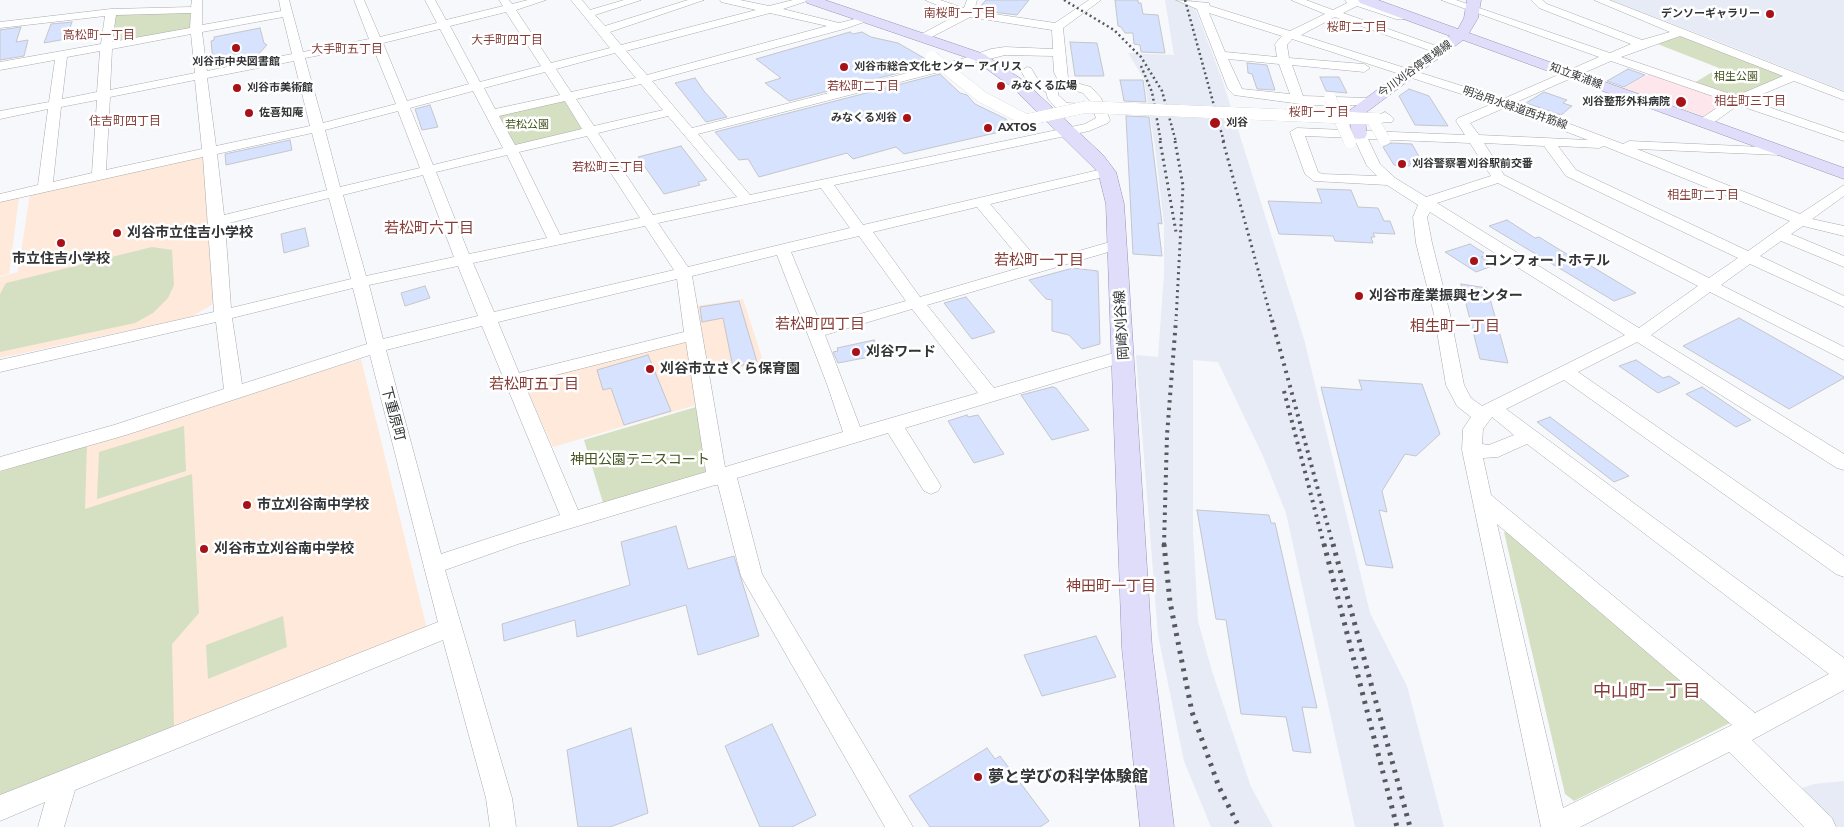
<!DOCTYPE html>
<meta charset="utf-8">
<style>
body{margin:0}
canvas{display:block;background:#f6f8fc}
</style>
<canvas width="1844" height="827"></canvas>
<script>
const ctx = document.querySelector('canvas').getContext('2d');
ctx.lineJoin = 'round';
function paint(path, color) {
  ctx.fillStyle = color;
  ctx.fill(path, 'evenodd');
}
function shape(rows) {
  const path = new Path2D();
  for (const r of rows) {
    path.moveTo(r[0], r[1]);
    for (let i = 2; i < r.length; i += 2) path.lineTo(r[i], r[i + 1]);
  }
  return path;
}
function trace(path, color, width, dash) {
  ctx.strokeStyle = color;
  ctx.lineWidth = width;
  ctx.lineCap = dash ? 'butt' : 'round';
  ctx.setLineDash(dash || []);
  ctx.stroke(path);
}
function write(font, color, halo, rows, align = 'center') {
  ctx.font = font + ' Montserrat,"Noto Sans JP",sans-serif';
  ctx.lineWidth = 5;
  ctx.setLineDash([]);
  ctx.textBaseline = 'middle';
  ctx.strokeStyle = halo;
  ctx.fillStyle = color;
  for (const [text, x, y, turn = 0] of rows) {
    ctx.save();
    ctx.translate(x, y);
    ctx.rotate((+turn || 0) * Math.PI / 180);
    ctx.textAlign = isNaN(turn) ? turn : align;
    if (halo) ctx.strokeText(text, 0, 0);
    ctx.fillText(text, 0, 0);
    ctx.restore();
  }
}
paint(shape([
 [1651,73,1731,100,1705,117,1624,88]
]), '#fde7ed');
paint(shape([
 [1165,0,1192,0,1223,82,1304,339,1370,613,1407,686,1444,827,1355,827,1286,513,1263,456,1218,362,1193,360,1193,532,1198,621,1212,671,1251,787,1273,827,1211,827,1184,761,1158,635,1136,355,1158,357,1164,275,1164,224,1155,147,1144,79,1128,53,1174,55],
 [1610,0,1844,0,1844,91,1712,39],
 [1844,781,1844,827,1832,827,1796,790,1814,784]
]), '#e6ebf6');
paint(shape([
 [203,155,215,303,191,317,0,358,0,277,18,272,30,194],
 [19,197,9,274,0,276,0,202],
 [743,299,764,364,695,374,696,405,553,447,523,382,700,337,696,306],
 [361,359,427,629,0,802,0,469]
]), '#fee9db');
paint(shape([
 [190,11,191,30,112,44,115,14],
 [1683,36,1785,76,1734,97,1694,83,1719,68,1655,43],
 [563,99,583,129,515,146,497,115],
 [152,247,172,250,174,285,168,298,153,313,135,323,0,352,0,294,6,283],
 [696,407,707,477,604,506,584,440],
 [184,426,186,471,97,499,99,452],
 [87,445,85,509,192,474,199,613,172,644,174,726,0,797,0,472],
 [1504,532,1515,533,1732,722,1574,801,1565,794],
 [283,616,287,647,208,679,206,645]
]), '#d4e0c1');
const building = shape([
 [986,0,1029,0,1017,15,977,10,986,0],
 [1115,0,1138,0,1138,3,1141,3,1143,14,1158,15,1165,53,1141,52,1140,45,1134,44,1133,33,1125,33,1121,27,1118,26,1115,0],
 [72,22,66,39,44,43,51,24,72,22],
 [21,27,16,42,28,40,24,56,0,60,0,30,21,27],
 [260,28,264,43,267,45,254,59,217,65,217,61,213,61,211,41,214,40,214,37,260,28],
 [850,32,853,34,862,32,871,37,898,43,924,58,930,65,789,101,765,83,781,78,756,59,850,32],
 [1070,42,1097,43,1104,76,1075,76,1070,42],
 [1247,63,1267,65,1275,90,1257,89,1252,74,1248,73,1247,63],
 [1628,69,1645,75,1624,87,1607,81,1628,69],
 [940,74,960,93,967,95,975,104,1006,119,1009,123,1007,128,1004,131,904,154,896,147,853,159,847,153,759,177,748,159,739,160,715,132,940,74],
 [1320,77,1339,77,1347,93,1326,91,1320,77],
 [695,78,704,91,727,117,706,122,675,83,695,78],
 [1120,80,1143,80,1146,102,1124,101,1120,80],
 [1409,89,1429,96,1448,126,1415,125,1399,96,1409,89],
 [1544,92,1567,100,1563,103,1572,106,1561,115,1526,103,1544,92],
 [430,105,438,127,422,130,415,109,430,105],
 [1126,116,1149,117,1162,224,1158,223,1162,256,1133,254,1126,116],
 [290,140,292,150,226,165,225,154,290,140],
 [1391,143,1412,144,1422,162,1409,161,1412,166,1394,165,1383,147,1391,143],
 [681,146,707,180,698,182,700,185,664,194,638,157,681,146],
 [1317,189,1351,190,1358,207,1378,208,1384,221,1390,221,1395,234,1373,233,1375,237,1371,237,1373,243,1335,241,1333,236,1279,234,1268,201,1322,203,1317,189],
 [1507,220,1535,238,1539,237,1583,264,1586,263,1636,293,1614,301,1489,226,1507,220],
 [305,228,309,246,284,253,281,234,305,228],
 [1470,244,1487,255,1481,257,1495,265,1476,272,1445,252,1470,244],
 [1073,268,1098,271,1100,344,1082,349,1069,335,1052,331,1052,300,1046,299,1029,280,1073,268],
 [1461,284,1487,288,1508,363,1480,359,1461,284],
 [425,286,430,298,405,306,401,293,425,286],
 [966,297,995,332,972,339,944,303,966,297],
 [739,301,757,362,733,367,723,318,702,322,700,307,739,301],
 [1739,318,1844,377,1844,378,1789,409,1683,346,1739,318],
 [874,340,880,355,838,363,833,352,838,351,837,348,874,340],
 [648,355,671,411,624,425,611,388,603,390,597,370,648,355],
 [1636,360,1663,378,1669,376,1680,383,1658,393,1619,366,1636,360],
 [1359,380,1422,384,1440,434,1416,456,1405,454,1382,491,1387,512,1379,510,1393,568,1366,565,1321,387,1362,390,1359,380],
 [1052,387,1056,388,1089,430,1052,440,1021,395,1052,387],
 [1702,387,1751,420,1736,427,1686,394,1702,387],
 [967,415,968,417,978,415,1004,454,974,463,948,421,967,415],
 [1550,417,1570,432,1629,476,1614,482,1537,422,1550,417],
 [1197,510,1269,515,1271,523,1275,523,1317,708,1302,707,1311,753,1293,751,1286,717,1241,714,1226,620,1216,619,1197,510],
 [676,526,688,569,734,556,759,636,698,655,686,605,577,637,575,620,504,641,502,624,630,585,621,542,676,526],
 [1096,636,1116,677,1042,696,1024,655,1096,636],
 [772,724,816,815,792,827,760,827,725,746,772,724],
 [631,728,648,813,610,827,578,827,567,750,631,728],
 [987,748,995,759,1000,756,1049,821,1040,827,930,827,909,796,987,748]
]);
paint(building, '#d7e2fe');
trace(building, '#c4c6ca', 1);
const minor = shape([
 [192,0,202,0,202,25,281,11,279,0,289,0,303,52,369,39,354,0,364,0,380,37,437,23,425,0,435,0,446,20,503,6,499,0,509,0,512,4,528,0,546,0,516,10,551,63,610,48,571,0,582,0,590,10,624,0,641,0,595,15,605,26,688,0,704,0,610,32,621,45,756,10,721,2,720,0,740,0,769,6,793,0,810,0,783,9,839,23,867,16,873,19,844,29,652,81,692,128,962,59,991,49,1005,47,1053,49,1052,30,970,17,926,40,918,40,918,36,959,14,925,0,940,0,964,8,967,0,977,0,974,11,1055,23,1089,0,1101,0,1063,28,1068,78,1073,82,1091,87,1101,98,1110,120,1108,123,1089,131,834,185,863,225,1107,168,1112,169,1114,172,1112,175,990,204,1040,262,1117,240,1125,245,1122,248,927,305,994,388,1124,350,1130,352,1133,356,1130,360,905,428,941,486,938,491,931,494,924,491,888,433,737,478,762,574,913,827,885,827,741,576,718,485,715,485,518,544,445,570,512,798,516,827,490,827,486,798,443,640,75,790,64,827,38,827,45,802,0,821,0,795,438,622,370,355,126,435,0,471,0,457,114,425,224,389,216,322,0,372,0,360,214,312,203,157,0,202,0,194,38,185,48,109,0,119,0,111,49,102,55,60,0,70,0,62,101,44,105,16,0,28,0,22,111,9,191,7,192,0],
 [506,12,541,66,480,82,450,26,506,12],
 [191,13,190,28,112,42,116,15,191,13],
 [770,13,827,26,647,75,626,51,770,13],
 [283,17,292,54,207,71,202,32,283,17],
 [440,29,469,84,407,101,383,43,440,29],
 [191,34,195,73,110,90,112,49,191,34],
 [372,45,396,104,323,123,305,58,372,45],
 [100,51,97,92,62,99,67,57,100,51],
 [615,53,636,78,571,92,556,69,615,53],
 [1005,55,1053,56,1054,72,1059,83,1050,85,1037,78,1031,68,1027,67,1021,71,1028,83,1046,92,1048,99,1058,110,1088,112,1093,110,1096,118,1085,124,750,195,698,134,1005,55],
 [294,61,310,126,216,146,207,78,294,61],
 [545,72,560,95,495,109,484,88,545,72],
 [195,80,202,149,106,170,110,97,195,80],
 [641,84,663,110,594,126,576,99,641,84],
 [1069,89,1083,93,1090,101,1085,104,1067,103,1058,95,1058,91,1069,89],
 [473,91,503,148,433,165,410,108,473,91],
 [97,100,92,173,53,182,61,107,97,100],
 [565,101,582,129,515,145,499,116,565,101],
 [398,111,420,168,340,187,325,130,398,111],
 [668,116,737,197,653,215,598,133,668,116],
 [312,133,327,190,224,215,217,154,312,133],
 [587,136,640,218,560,235,519,152,587,136],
 [507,155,547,238,469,254,436,172,507,155],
 [423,175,454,257,366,276,343,195,423,175],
 [821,188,850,228,688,267,658,223,821,188],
 [329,198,351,279,231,308,225,224,329,198],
 [977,207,1026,266,920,297,873,232,977,207],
 [645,226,674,270,494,312,473,263,645,226],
 [859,236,906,301,821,325,791,252,859,236],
 [777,255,827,384,843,432,725,467,692,276,777,255],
 [458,266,478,316,383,339,369,285,458,266],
 [677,279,684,332,519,373,498,322,677,279],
 [353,288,367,344,242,384,232,318,353,288],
 [912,309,978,393,860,427,825,335,912,309],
 [482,326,560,515,441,554,386,350,482,326],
 [686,342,706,472,578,510,524,383,686,342],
 [1176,0,1209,3,1210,6,1290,31,1325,14,1291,0,1306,0,1333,10,1347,3,1345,0,1361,0,1397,13,1414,15,1414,19,1396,19,1357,6,1343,13,1445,49,1445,53,1437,53,1335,17,1301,35,1503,99,1599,57,1441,0,1456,0,1610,53,1631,44,1539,8,1531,0,1542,0,1547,4,1642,40,1670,32,1594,0,1609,0,1844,92,1844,100,1794,81,1748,100,1844,133,1844,141,1738,105,1709,126,1699,126,1697,123,1699,120,1727,101,1611,61,1514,103,1623,144,1629,141,1785,148,1787,151,1780,155,1637,149,1800,214,1844,185,1844,196,1812,219,1844,226,1844,236,1803,226,1791,234,1844,256,1844,267,1781,241,1760,256,1844,296,1844,307,1750,264,1721,285,1844,347,1844,360,1710,292,1651,335,1844,454,1844,470,1837,468,1637,342,1578,372,1844,556,1844,577,1836,574,1564,380,1506,409,1844,658,1844,690,1752,740,1832,818,1836,827,1804,827,1729,752,1580,827,1541,827,1462,450,1463,429,1471,417,1457,406,1446,385,1434,314,1416,243,1413,217,1418,205,1387,185,1314,181,1305,174,1290,132,1297,128,1465,135,1456,121,1458,118,1492,104,1292,39,1287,45,1289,58,1364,64,1370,68,1364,72,1292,65,1303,96,1368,98,1372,99,1374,102,1372,105,1308,105,1234,95,1228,89,1197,9,1176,0],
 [1209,13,1282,36,1275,44,1277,57,1225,52,1209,13],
 [1680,36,1783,76,1736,96,1621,57,1680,36],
 [1228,59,1279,64,1290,94,1242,89,1228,59],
 [1504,108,1588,140,1479,135,1470,123,1504,108],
 [1305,136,1354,138,1367,166,1377,176,1322,174,1318,172,1305,136],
 [1368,139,1470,143,1491,176,1426,197,1395,178,1380,164,1368,139],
 [1484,143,1544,146,1566,176,1738,258,1709,278,1504,175,1484,143],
 [1558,146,1599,148,1604,146,1790,221,1748,251,1576,170,1558,146],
 [1498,183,1698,286,1639,328,1437,203,1498,183],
 [1430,212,1625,335,1482,406,1471,398,1464,385,1450,314,1432,243,1427,217,1430,212],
 [1492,417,1514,435,1489,445,1482,444,1483,429,1492,417],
 [1527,444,1829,674,1755,713,1491,495,1483,458,1498,457,1527,444],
 [1497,524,1732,725,1563,808,1497,524],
 [1385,112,1391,116,1394,119,1392,122,1377,123,1370,119,1385,112]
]);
const major = shape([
 [805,0,825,0,984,54,1024,81,1103,155,1116,172,1124,204,1152,648,1174,827,1140,827,1122,648,1106,204,1098,172,1012,87,974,60,807,3,805,0],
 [1358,0,1378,0,1458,29,1464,18,1467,0,1481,0,1478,18,1469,33,1844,168,1844,179,1463,40,1364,114,1367,134,1365,138,1359,139,1353,138,1348,113,1350,110,1450,36,1360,3,1358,0]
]);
trace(minor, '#a9abaf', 1);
trace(major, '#9693b4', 1);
paint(minor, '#fff');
paint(major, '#e0ddfb');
trace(shape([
 [1064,0,1114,30,1141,57,1162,91,1176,142],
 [1185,0,1224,142],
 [1141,66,1152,92,1161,142]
]), '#57585b', 2.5, [2, 3]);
trace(shape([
 [1160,141,1176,232],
 [1175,141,1183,186,1176,321],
 [1223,141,1272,321]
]), '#57585b', 3, [2, 4]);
trace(shape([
 [1272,320,1333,545],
 [1284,391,1324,545],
 [1164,545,1167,435,1176,320]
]), '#57585b', 4, [2.5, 5]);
trace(shape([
 [1164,544,1170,602,1192,712,1219,787,1239,827],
 [1324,544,1397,827],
 [1333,544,1410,827]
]), '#57585b', 5, [3, 6]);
const minorBridge = shape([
 [932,57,982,97,1026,120,1086,107,1377,119],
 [1330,98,1350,142],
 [1372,119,1384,139]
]);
trace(minorBridge, '#a9abaf', 12, []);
trace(minorBridge, '#fff', 12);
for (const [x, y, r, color] of [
 [1770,14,5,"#a71118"],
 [236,48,5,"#a71118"],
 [844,67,5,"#a71118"],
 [1001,86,5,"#a71118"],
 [237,88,5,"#a71118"],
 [1681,102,6,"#a71118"],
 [249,113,5,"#a71118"],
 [907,118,5,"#a71118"],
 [1215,123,6,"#a71118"],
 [988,128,5,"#a71118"],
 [1402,164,5,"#a71118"],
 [117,233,5,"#a71118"],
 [61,243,5,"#a71118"],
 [1474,261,5,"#a71118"],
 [1359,296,5,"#a71118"],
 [856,352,5,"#a71118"],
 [650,369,5,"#a71118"],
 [247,505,5,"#a71118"],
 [204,549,5,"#a71118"],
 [978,777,5,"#a71118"]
]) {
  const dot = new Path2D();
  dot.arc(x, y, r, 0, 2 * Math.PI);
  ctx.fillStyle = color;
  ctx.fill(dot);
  trace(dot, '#fff', 2);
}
write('bold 11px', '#333436', '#fff', [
 ["デンソーギャラリー",1760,14,"right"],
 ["刈谷市中央図書館",236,62,"center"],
 ["刈谷市総合文化センター アイリス",854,67],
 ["みなくる広場",1011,86],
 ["刈谷市美術館",247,88],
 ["刈谷整形外科病院",1670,102,"right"],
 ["佐喜知庵",259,113],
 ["みなくる刈谷",897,118,"right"],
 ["刈谷",1226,123],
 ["AXTOS",998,128],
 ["刈谷警察署刈谷駅前交番",1412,164]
], 'left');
write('11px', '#333436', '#fff', [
 ["今川刈谷停車場線",1415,69,-36],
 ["知立東浦線",1576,76,20],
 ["明治用水緑道西井筋線",1515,108,19]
]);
write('11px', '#455620', '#fff', [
 ["相生公園",1736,77],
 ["若松公園",527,125]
]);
write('12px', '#853d37', '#fff', [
 ["南桜町一丁目",960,13],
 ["桜町二丁目",1357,27],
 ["高松町一丁目",99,35],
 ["大手町四丁目",507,40],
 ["大手町五丁目",347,49],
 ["若松町二丁目",863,86],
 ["相生町三丁目",1750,101],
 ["桜町一丁目",1319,112],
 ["住吉町四丁目",125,121],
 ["若松町三丁目",608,167],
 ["相生町二丁目",1703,195]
]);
write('bold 14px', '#333436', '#fff', [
 ["刈谷市立住吉小学校",127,233],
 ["市立住吉小学校",61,259,"center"],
 ["コンフォートホテル",1484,261],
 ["刈谷市産業振興センター",1369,296],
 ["刈谷ワード",866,352],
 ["刈谷市立さくら保育園",660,369],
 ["市立刈谷南中学校",257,505],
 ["刈谷市立刈谷南中学校",214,549]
], 'left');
write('14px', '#333436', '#fff', [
 ["岡崎刈谷線",1122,325,-94],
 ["下重原町",393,414,75]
]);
write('14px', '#455620', '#fff', [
 ["神田公園テニスコート",640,460]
]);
write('15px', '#853d37', '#fff', [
 ["若松町六丁目",429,229],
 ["若松町一丁目",1039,261],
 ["若松町四丁目",820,325],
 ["相生町一丁目",1455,327],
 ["若松町五丁目",534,385],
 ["神田町一丁目",1111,587]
]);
write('bold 16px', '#333436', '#fff', [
 ["夢と学びの科学体験館",988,777]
], 'left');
write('18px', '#853d37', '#fff', [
 ["中山町一丁目",1647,692]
]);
</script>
